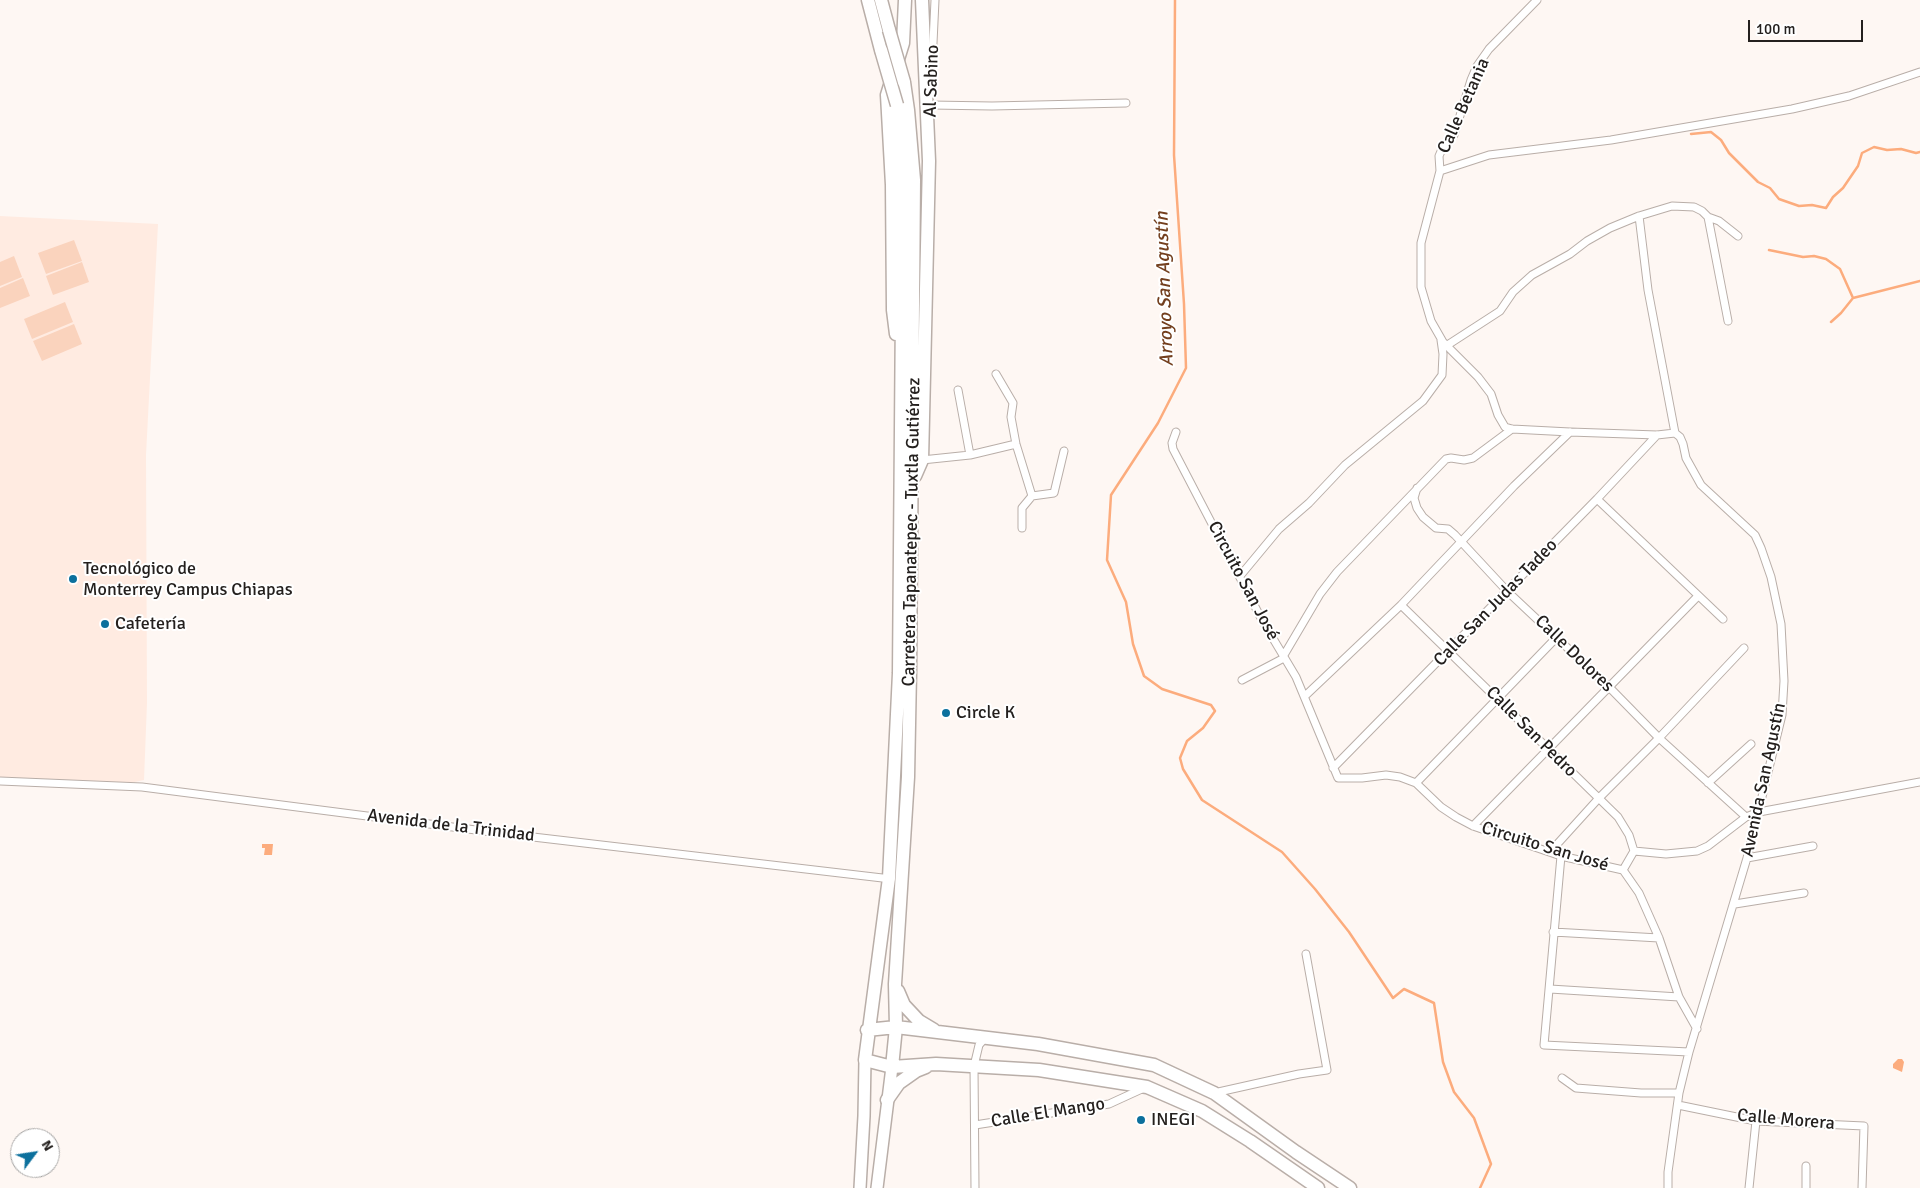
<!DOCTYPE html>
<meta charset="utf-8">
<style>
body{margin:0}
#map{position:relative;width:1920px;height:1188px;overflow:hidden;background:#fef7f3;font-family:Signika,sans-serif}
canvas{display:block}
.north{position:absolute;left:10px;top:1128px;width:50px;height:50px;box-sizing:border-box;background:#fff;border:1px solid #a7a6a5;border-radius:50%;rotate:59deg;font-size:14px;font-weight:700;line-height:20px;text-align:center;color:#24201e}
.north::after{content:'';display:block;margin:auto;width:18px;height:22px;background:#0c709d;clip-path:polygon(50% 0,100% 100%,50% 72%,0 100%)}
.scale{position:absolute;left:1748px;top:20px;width:115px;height:22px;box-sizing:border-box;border:2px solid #24201e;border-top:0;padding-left:6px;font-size:15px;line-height:18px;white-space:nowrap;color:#24201e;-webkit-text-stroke:4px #fff;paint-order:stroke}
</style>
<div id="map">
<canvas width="1920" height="1188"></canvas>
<div class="north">N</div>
<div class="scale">100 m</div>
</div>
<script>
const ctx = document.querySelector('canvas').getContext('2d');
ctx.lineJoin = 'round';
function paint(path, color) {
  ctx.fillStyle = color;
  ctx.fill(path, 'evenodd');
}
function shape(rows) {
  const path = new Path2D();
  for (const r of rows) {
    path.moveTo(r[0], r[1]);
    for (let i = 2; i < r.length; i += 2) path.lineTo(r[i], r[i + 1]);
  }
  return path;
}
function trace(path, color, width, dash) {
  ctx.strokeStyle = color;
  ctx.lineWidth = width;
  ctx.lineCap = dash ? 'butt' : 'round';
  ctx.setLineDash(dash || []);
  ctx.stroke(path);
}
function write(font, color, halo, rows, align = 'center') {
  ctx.font = font + ' Signika,sans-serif';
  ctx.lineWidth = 4;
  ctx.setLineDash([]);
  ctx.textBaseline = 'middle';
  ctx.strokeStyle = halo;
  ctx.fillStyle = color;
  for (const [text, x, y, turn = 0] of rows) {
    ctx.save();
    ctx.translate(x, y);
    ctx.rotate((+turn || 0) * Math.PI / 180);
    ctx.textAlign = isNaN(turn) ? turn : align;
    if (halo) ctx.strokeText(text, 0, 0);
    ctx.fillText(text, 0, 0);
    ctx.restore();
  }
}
paint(shape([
 [0,216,158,224,146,455,147,703,144,780,121,785,0,778]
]), '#ffebe1');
paint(shape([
 [74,240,82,261,46,274,38,253],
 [14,256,22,277,0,286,0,262],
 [82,262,89,282,53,295,46,276],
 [23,278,30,296,0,308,0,288],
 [65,302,73,322,32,339,24,319],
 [74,324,82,344,42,361,33,341]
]), '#fad3bd');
paint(shape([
 [262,844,273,844,272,855,264,855,265,848,262,848],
 [1898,1059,1902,1059,1904,1062,1902,1072,1893,1068,1893,1064]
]), '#fcac7d');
trace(shape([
 [1175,0,1174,155,1184,304,1186,368,1158,423,1111,495,1107,560,1126,602,1133,644,1144,676,1162,689,1211,705,1215,711,1203,728,1187,741,1180,758,1183,769,1202,800,1282,852,1315,889,1349,932,1393,998,1404,989,1434,1003,1443,1062,1454,1092,1474,1118,1491,1164,1480,1188],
 [1691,134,1711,132,1721,140,1729,153,1758,182,1770,188,1779,199,1799,206,1812,205,1826,208,1833,197,1843,188,1858,166,1862,153,1874,147,1887,150,1901,149,1916,153,1920,152],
 [1769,250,1803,257,1814,256,1826,259,1840,269,1853,298],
 [1831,322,1841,313,1853,298,1920,281]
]), '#fcac7d', 2.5);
const street = shape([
 [1537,0,1489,49,1477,66,1471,80,1454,135,1443,147,1439,156,1440,171,1421,243,1421,287,1431,321,1443,342,1478,377,1491,394,1498,415,1505,427,1512,429,1570,432,1657,435,1675,433,1680,437,1683,444,1686,458,1701,485,1755,535,1761,548,1771,577,1781,624,1784,681,1782,715,1747,858,1689,1052,1679,1093,1668,1172,1668,1188],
 [931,86,935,0],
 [931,105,992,106,1126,103],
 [1440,171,1489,155,1611,140,1792,109,1849,96,1920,72],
 [1639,216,1648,290,1675,433],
 [1708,217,1728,321],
 [1446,346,1500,311,1513,292,1532,275,1570,254,1587,241,1610,228,1639,216,1672,206,1694,207,1702,211,1708,217,1719,221,1738,236],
 [996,374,1013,403,1011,417,1016,444,1032,496,1022,508,1022,528],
 [958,390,970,455],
 [1176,432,1172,443,1173,449,1262,620,1296,677,1338,778,1362,778,1386,775,1400,777,1416,783,1441,807,1456,817,1473,826,1561,856,1623,870,1639,893,1659,938,1679,997,1697,1029],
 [922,460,970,455,1016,444],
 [1417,488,1414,498,1417,508,1423,517,1436,528,1448,529,1455,535,1507,591,1609,687,1659,738,1746,817],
 [1032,496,1054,493,1064,451],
 [1597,499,1723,619],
 [1240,576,1279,529,1309,503,1345,465,1423,401,1442,375,1443,354,1441,340],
 [1401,605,1618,817,1629,835,1634,851,1623,870],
 [1284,655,1320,594,1337,572,1446,459,1451,458,1464,460,1473,458,1512,429],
 [1242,680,1284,658],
 [1305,696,1401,605,1514,486,1570,432],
 [1333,768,1597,499,1657,435],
 [0,781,142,787,499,833,891,879],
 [1416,783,1557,637],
 [1708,783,1751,744],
 [1473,826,1698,596],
 [1634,851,1666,854,1697,851,1708,846,1746,817,1759,812,1920,782],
 [1550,852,1599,798,1659,738,1744,648],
 [1561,856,1544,1045,1689,1052],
 [1747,858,1813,846],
 [1735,904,1804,893],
 [1553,932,1659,938],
 [1550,989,1679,997],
 [1562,1078,1576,1088,1641,1093,1679,1093],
 [1214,1093,1299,1074,1327,1070,1306,954],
 [1678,1105,1756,1121,1864,1126,1862,1188],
 [975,1125,1109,1104,1144,1088],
 [1806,1166,1806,1188],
 [975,1188,974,1066,979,1045,985,1038],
 [1749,1188,1756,1121]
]);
const primary = shape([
 [860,1188,864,1116,865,1060],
 [877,1188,892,1067]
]);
const highway = shape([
 [868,0,881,50],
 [881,0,889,30],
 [897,105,903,183,899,673,889,878,865,1060,892,1067,936,1064,1039,1070,1147,1087,1202,1111,1250,1141,1318,1188],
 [896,334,893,310,892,185,887,95,903,43,905,0],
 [915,476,922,460,929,161,922,0],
 [898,991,904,1005,919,1021,934,1030],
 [867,1030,896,1027,1038,1044,1154,1065,1214,1093,1296,1152,1350,1188],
 [892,1067,896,1027,895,984,908,777,910,672,914,180,908,110,904,82],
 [887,1100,899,1083,916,1071,926,1067]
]);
trace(street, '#b9aea8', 9);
trace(primary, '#b9aea8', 14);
trace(highway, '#b9aea8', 15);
trace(street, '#fff', 7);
trace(primary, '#fff', 11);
trace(highway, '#fff', 12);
const highwayBridge = shape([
 [889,30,904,82],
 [881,50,897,105]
]);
trace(highwayBridge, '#b9aea8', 15, []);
trace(highwayBridge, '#fff', 12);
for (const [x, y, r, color] of [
 [73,579,5,"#0c709d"],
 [105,624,5,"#0c709d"],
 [946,713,5,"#0c709d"],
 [1141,1120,5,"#0c709d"]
]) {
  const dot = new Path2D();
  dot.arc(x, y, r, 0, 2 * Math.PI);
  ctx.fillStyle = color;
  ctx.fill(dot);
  trace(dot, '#fff', 2);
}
write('18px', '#24201e', '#fff', [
 ["Al Sabino",932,81,-88],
 ["Calle Betania",1464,106,-66],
 ["Carretera Tapanatepec - Tuxtla Gutiérrez",912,532,-89],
 ["Circuito San José",1243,581,62],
 ["Calle San Judas Tadeo",1496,603,-46],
 ["Calle Dolores",1574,654,44],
 ["Calle San Pedro",1531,732,45],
 ["Avenida San Agustín",1764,780,-78],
 ["Avenida de la Trinidad",451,826,7],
 ["Circuito San José",1545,847,17],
 ["Calle El Mango",1048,1113,-9],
 ["Calle Morera",1786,1120,5]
]);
write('18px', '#24201e', '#fff', [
 ["Tecnológico de",83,569],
 ["Monterrey Campus Chiapas",83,590],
 ["Cafetería",115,624],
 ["Circle K",956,713],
 ["INEGI",1151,1120]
], 'left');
write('italic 19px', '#733f1e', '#fff', [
 ["Arroyo San Agustín",1165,289,-92]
]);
</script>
